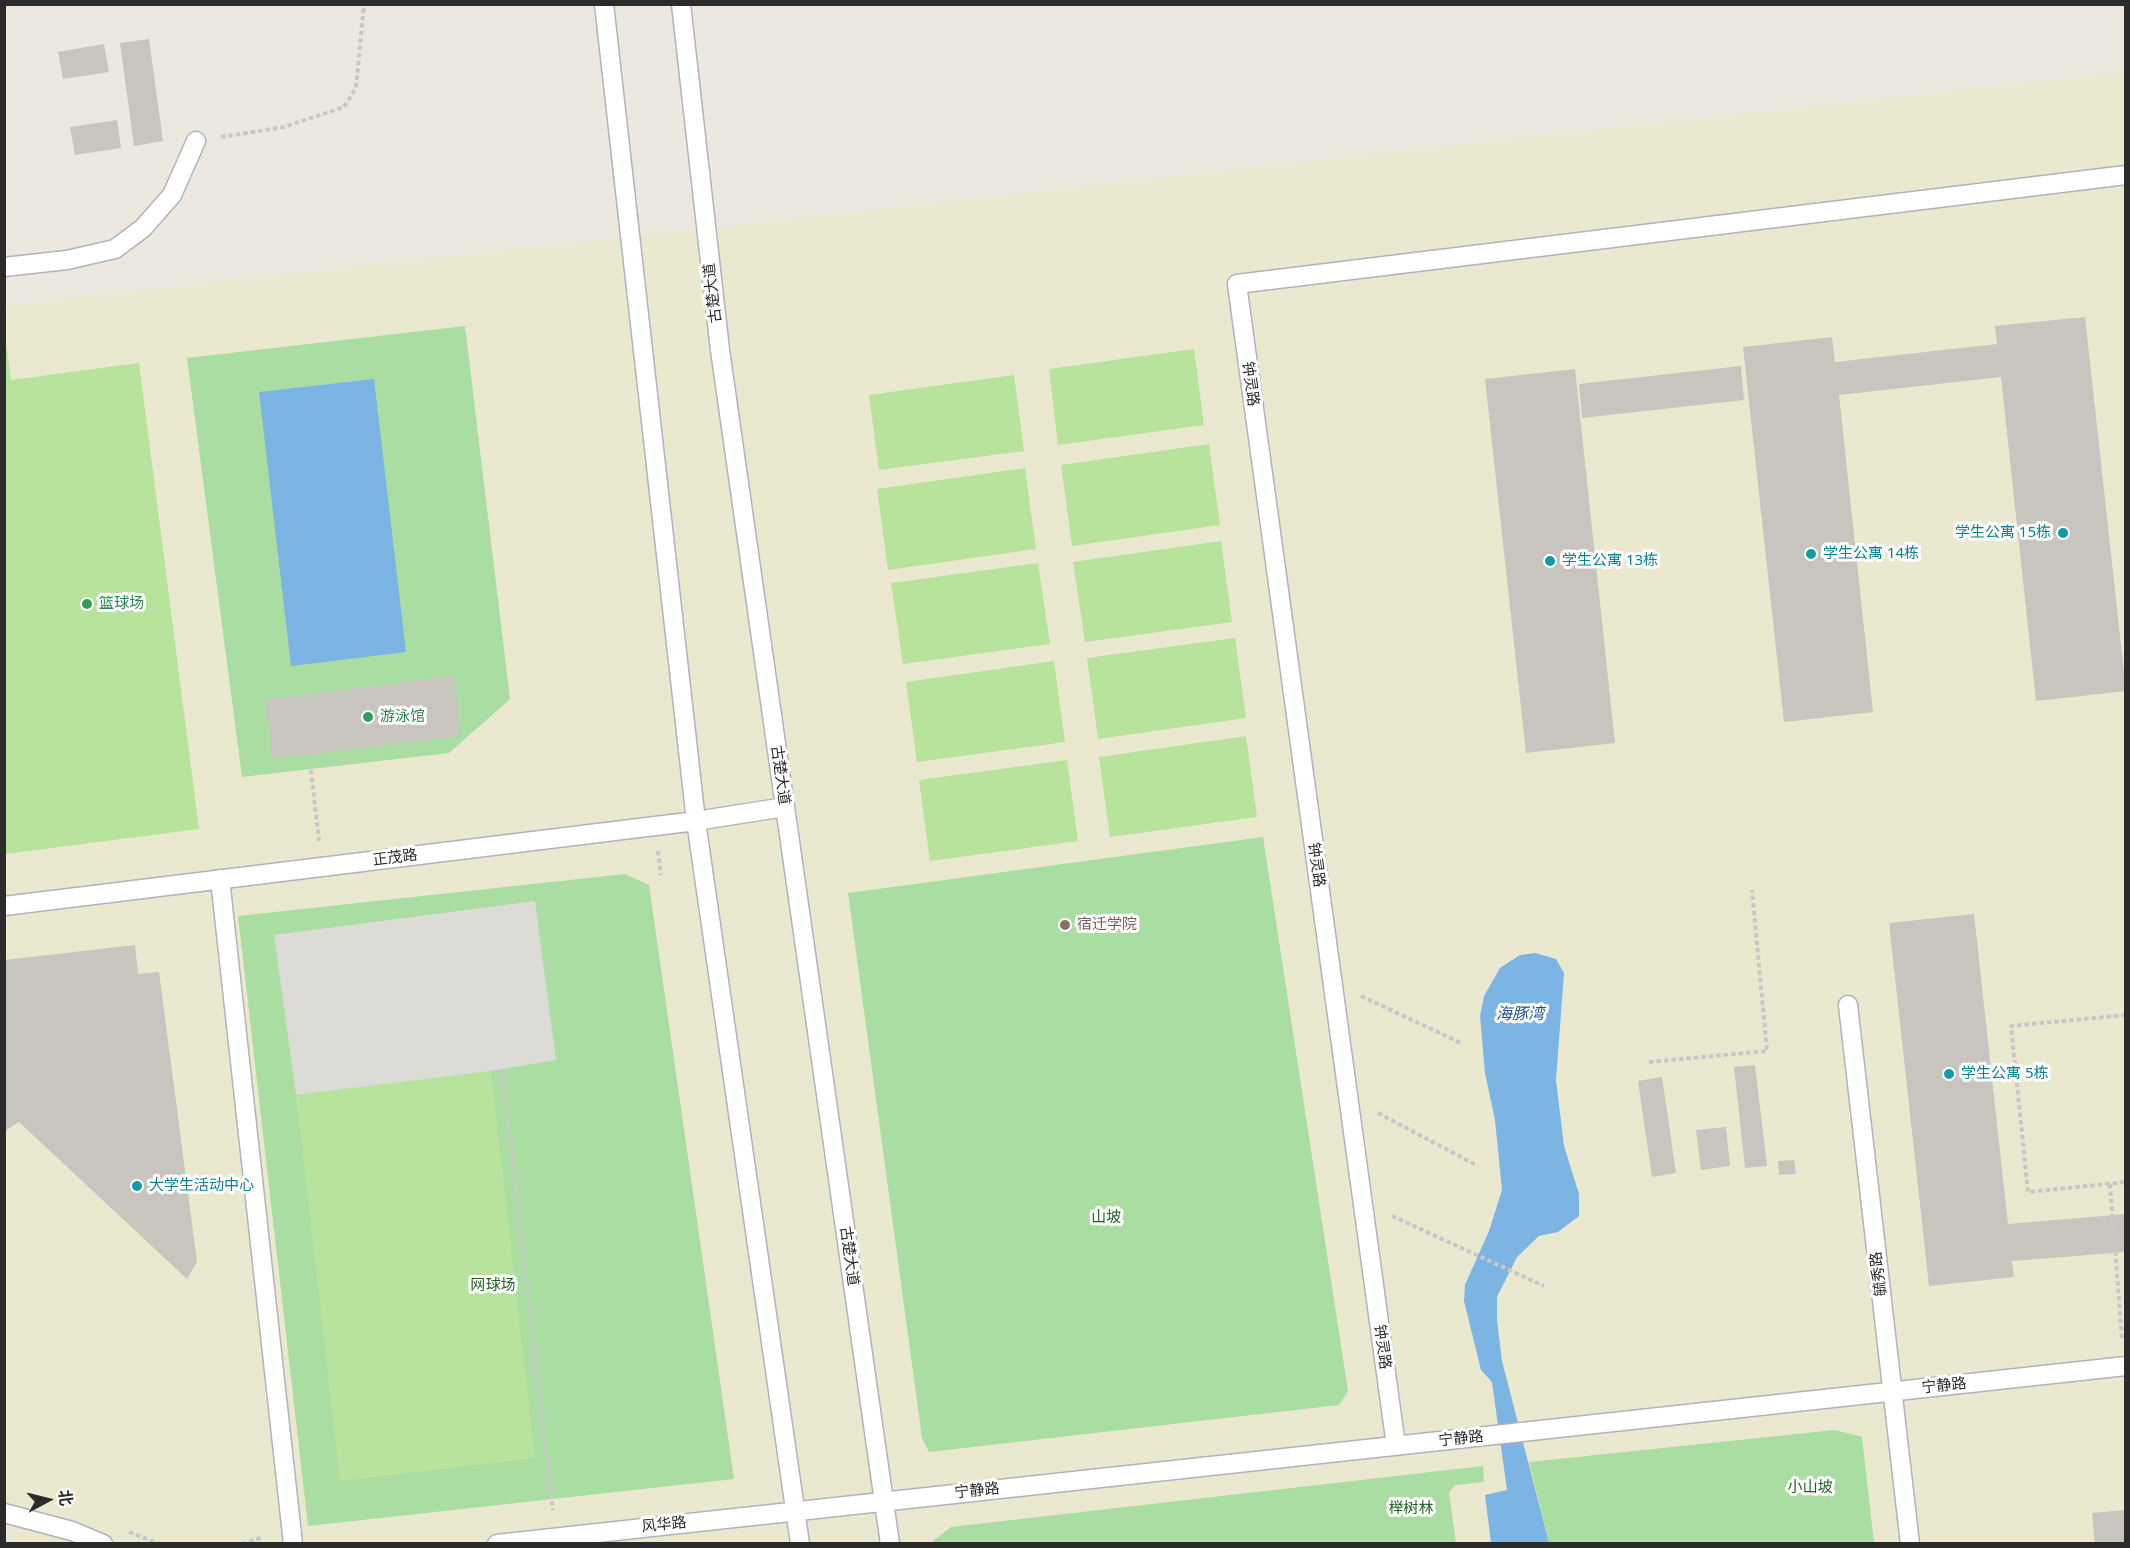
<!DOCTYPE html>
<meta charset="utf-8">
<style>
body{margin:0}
#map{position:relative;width:2130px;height:1548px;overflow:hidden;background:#ece8df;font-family:"Noto Sans","Noto Sans SC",sans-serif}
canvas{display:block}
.frame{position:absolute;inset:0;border:6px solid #2b2b2b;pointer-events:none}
.north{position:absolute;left:18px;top:1470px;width:60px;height:60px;-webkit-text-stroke:4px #fff;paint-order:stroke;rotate:83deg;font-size:16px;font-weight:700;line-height:24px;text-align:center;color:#2b2b2b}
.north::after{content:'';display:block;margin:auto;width:21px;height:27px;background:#2b2b2b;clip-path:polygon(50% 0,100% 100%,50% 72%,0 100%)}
</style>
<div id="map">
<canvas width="2130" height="1548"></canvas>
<div class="frame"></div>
<div class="north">北</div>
</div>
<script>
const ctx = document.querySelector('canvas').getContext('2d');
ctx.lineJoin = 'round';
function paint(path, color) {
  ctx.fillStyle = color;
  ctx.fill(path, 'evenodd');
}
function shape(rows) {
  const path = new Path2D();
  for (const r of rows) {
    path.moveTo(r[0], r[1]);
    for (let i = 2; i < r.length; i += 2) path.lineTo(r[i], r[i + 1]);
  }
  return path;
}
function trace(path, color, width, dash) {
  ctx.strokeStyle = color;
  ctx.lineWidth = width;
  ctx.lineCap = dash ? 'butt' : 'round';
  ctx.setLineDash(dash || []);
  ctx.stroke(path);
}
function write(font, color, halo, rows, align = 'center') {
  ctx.font = font + ' "Noto Sans","Noto Sans SC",sans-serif';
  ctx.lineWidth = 6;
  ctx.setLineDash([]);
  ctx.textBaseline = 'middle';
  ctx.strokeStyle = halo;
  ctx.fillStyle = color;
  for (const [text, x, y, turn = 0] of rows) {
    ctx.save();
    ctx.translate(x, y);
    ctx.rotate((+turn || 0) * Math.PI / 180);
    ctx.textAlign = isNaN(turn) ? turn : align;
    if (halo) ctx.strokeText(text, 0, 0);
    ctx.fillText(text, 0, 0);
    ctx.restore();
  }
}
paint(shape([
 [2125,72,2125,1543,5,1543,4,306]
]), '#ebe8d0');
paint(shape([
 [465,326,510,699,449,753,242,777,187,358],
 [1263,837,1348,1391,1339,1405,929,1452,922,1438,848,893],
 [625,874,649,885,734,1479,308,1526,238,916],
 [1835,1430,1862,1437,1874,1543,1549,1543,1529,1462],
 [1483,1466,1484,1482,1456,1485,1449,1492,1456,1543,933,1543,933,1541,951,1527]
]), '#aadda1');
paint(shape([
 [5,349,7,349,11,380,139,363,199,829,5,854],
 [1194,349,1204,425,1058,445,1049,369],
 [1014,375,1024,451,879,470,869,395],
 [1209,444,1220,525,1072,546,1061,465],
 [1025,468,1036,549,888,570,877,489],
 [1221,541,1232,622,1085,642,1073,562],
 [1038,563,1050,644,903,664,891,583],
 [1235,638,1246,718,1098,739,1087,658],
 [1054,661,1065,742,917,762,906,682],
 [1246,736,1257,817,1110,837,1099,757],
 [1067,760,1078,841,930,861,919,780],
 [491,1071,535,1458,340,1481,296,1095]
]), '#b8e39d');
paint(shape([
 [535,901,556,1060,491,1071,296,1095,274,935]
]), '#dcdbd5');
paint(shape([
 [374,379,406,652,291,666,259,392],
 [1535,953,1556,959,1564,973,1556,1080,1564,1146,1579,1194,1579,1216,1558,1232,1539,1236,1517,1257,1497,1297,1497,1320,1502,1361,1549,1543,1491,1543,1485,1495,1507,1490,1492,1382,1481,1370,1464,1301,1465,1285,1489,1231,1502,1190,1495,1120,1485,1073,1480,1016,1484,996,1500,968,1520,955]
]), '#7cb4e3');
paint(shape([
 [149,39,163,141,134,146,120,43],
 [104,44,109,72,63,79,58,52],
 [117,120,121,148,75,155,70,127],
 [2085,317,2126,691,2036,701,2001,377,1839,395,1873,712,1784,722,1743,347,1832,337,1835,362,1997,344,1995,326],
 [1741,366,1744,400,1582,418,1579,384],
 [1575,369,1615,743,1526,753,1485,379],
 [454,676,461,736,273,759,265,700],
 [1974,914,2008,1224,2126,1214,2126,1252,2012,1261,2014,1277,1929,1286,1889,923],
 [135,945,138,974,159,972,197,1262,187,1279,19,1122,5,1131,5,960],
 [1755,1065,1767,1166,1745,1168,1734,1067],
 [1662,1077,1676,1173,1652,1177,1638,1081],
 [1726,1127,1730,1166,1701,1170,1696,1130],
 [1794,1160,1796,1174,1779,1175,1778,1161],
 [2126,1510,2126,1544,2095,1544,2092,1513]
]), '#c7c5be');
const lane = shape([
 [604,4,696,821,800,1544],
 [681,4,720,350,890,1544],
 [4,267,67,260,115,249,143,228,172,195,196,141],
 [220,879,293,1544],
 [4,906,696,821,785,807],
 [1848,1005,1910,1544],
 [1396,1446,1237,284,2126,175],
 [4,1513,72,1531,103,1544],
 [497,1544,2126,1366]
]);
trace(lane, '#b2b2bd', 21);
trace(shape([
 [221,137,284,127,344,107,356,88,364,4],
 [311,770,319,841],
 [658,851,661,875],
 [1361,996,1461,1043],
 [2126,1015,2011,1026,2028,1192,2126,1182],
 [1649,1062,1767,1051,1752,890],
 [502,1069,553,1510],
 [1378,1113,1478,1166],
 [2110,1184,2122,1339],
 [1392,1216,1544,1286],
 [129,1532,160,1544],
 [242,1544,263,1537]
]), '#c8c8c8', 4, [4.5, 3]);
trace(lane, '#fff', 18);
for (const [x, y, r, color] of [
 [2063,533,6,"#0f9aa8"],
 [1811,554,6,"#0f9aa8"],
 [1550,561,6,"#0f9aa8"],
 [87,604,6,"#2e9e5b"],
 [368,717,6,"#2e9e5b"],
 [1065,925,6,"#8d6e63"],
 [1949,1074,6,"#0f9aa8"],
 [137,1186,6,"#0f9aa8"]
]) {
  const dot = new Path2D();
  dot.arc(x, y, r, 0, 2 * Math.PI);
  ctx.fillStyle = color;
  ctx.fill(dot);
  trace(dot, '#fff', 2);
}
write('15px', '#2b2b2b', '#fff', [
 ["古楚大道",713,293,-97],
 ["钟灵路",1250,384,82],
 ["古楚大道",780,775,82],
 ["正茂路",395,858,-7],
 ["钟灵路",1316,865,82],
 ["古楚大道",849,1256,82],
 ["毓秀路",1879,1274,-97],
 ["钟灵路",1382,1347,82],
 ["宁静路",1944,1386,-6],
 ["宁静路",1461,1439,-6],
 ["宁静路",977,1491,-6],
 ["风华路",664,1525,-6]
]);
write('15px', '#0d838f', '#fff', [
 ["学生公寓 15栋",2051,533,"right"],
 ["学生公寓 14栋",1823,554],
 ["学生公寓 13栋",1562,561],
 ["学生公寓 5栋",1961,1074],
 ["大学生活动中心",149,1186]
], 'left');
write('15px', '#27864d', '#fff', [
 ["篮球场",99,604],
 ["游泳馆",380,717]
], 'left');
write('15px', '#785e54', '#fff', [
 ["宿迁学院",1077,925]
], 'left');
write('15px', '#226221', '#fff', [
 ["山坡",1106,1218],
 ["网球场",493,1286],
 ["小山坡",1810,1488],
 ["榉树林",1411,1509]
]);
write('italic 16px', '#1a5190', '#fff', [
 ["海豚湾",1520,1014]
]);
</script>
